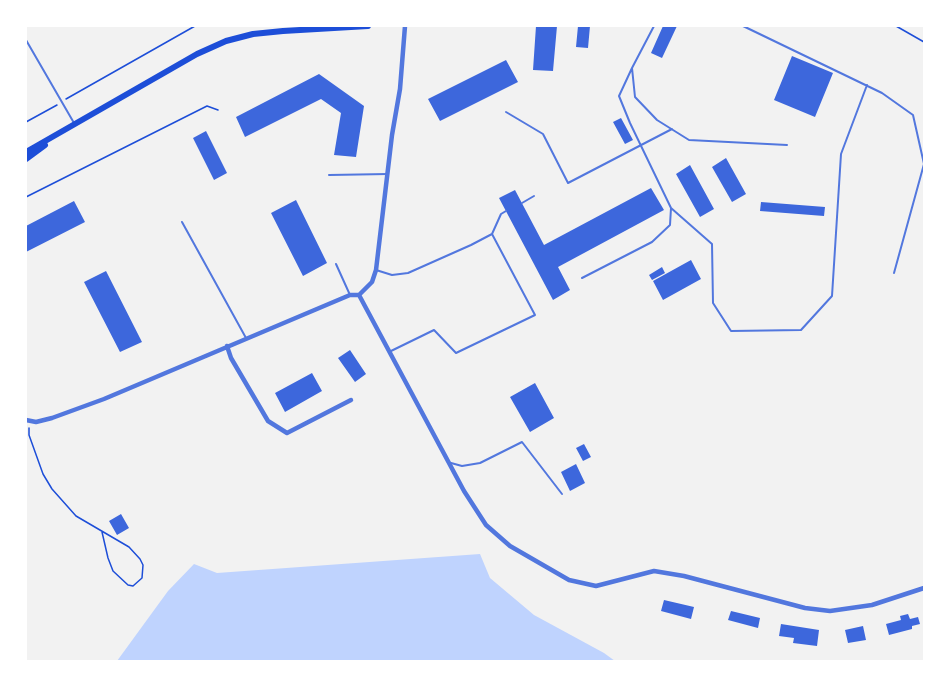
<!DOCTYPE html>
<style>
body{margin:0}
#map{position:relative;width:950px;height:687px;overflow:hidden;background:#f2f2f2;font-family:Cabin,sans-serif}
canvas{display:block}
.frame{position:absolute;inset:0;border:27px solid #fff;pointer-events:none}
</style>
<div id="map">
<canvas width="950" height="687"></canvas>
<div class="frame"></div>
</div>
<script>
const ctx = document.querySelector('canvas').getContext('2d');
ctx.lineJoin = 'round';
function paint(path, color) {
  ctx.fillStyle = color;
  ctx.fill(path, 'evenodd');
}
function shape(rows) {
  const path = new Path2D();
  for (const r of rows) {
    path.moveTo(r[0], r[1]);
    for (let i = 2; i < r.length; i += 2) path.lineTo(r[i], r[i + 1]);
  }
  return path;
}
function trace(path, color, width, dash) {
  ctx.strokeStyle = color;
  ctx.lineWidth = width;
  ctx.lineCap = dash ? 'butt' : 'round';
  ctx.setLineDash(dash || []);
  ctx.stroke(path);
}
paint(shape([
 [480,554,490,578,534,615,604,653,615,661,117,661,168,591,194,564,217,573]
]), '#bfd3fe');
paint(shape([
 [536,26,557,26,553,71,533,70],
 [578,26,590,26,588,48,576,47],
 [663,26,677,26,662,58,651,53],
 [792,56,833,73,815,117,774,100],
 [506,60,518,82,440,121,428,99],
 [319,74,364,106,356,157,334,155,341,113,321,99,245,137,236,117],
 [621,118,633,140,625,144,613,122],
 [206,131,227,173,214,180,193,138],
 [726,158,746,194,732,202,712,167],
 [690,165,714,209,700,217,676,174],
 [651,188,664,210,558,267,570,290,553,300,499,198,515,190,544,245],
 [296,200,327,263,303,276,271,213],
 [74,201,85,222,26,252,26,226],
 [761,202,825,207,824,216,760,211],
 [691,260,701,279,663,300,653,281],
 [662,267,665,273,652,280,649,275],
 [106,271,142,342,120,352,84,282],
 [350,350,366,374,355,382,338,358],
 [312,373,322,391,285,412,275,393],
 [535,383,554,418,530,432,510,397],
 [584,444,591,457,583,461,576,448],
 [576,464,585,483,570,491,561,472],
 [121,514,129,528,117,535,109,521],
 [664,600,694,607,691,619,661,611],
 [731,611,760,618,758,628,728,620],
 [908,614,910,619,918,617,920,624,912,626,912,629,889,635,886,624,901,620,900,616],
 [781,624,819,630,817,646,793,643,794,638,779,636],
 [863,626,866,640,848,643,845,630]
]), '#3d67dc');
trace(shape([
 [896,26,924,42],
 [66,99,195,26],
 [26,122,57,105],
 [26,197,207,106,218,110],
 [29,428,29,435,43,474,52,489,76,516,129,547,140,559,143,565,142,578,133,586,128,585,113,571,108,558,102,532]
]), '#1d4ed8', 1.5);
trace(shape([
 [654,26,632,68,635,97,657,120,689,140,787,145],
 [743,26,882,93,913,115,924,164,894,273],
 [26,40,74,123],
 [506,112,543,134,568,183,672,129],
 [329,175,388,174],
 [522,203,534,196],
 [671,208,712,244,713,303,731,331,801,330,832,296,841,154,867,85],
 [182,222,246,338],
 [336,264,350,295],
 [376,270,392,275,408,273,471,245,492,234,501,214,506,211],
 [582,278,652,242,670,225,671,208,630,123,619,96,632,68],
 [391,351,434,330,456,353,535,315,492,234],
 [451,463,462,466,480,463,522,442,562,494]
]), '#5277de', 2);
trace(shape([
 [359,295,464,491,486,525,510,546,569,580,596,586,654,571,684,576,805,608,830,611,872,605,924,588],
 [227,346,231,358,268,421,287,433,351,400],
 [26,420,36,422,52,418,104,399,350,295,359,295,372,282,376,270,392,135,400,89,405,26]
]), '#5277de', 4.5);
trace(shape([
 [26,152,197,54,226,41,253,34,283,31,368,26],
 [26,159,45,145]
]), '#1d4ed8', 6);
</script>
